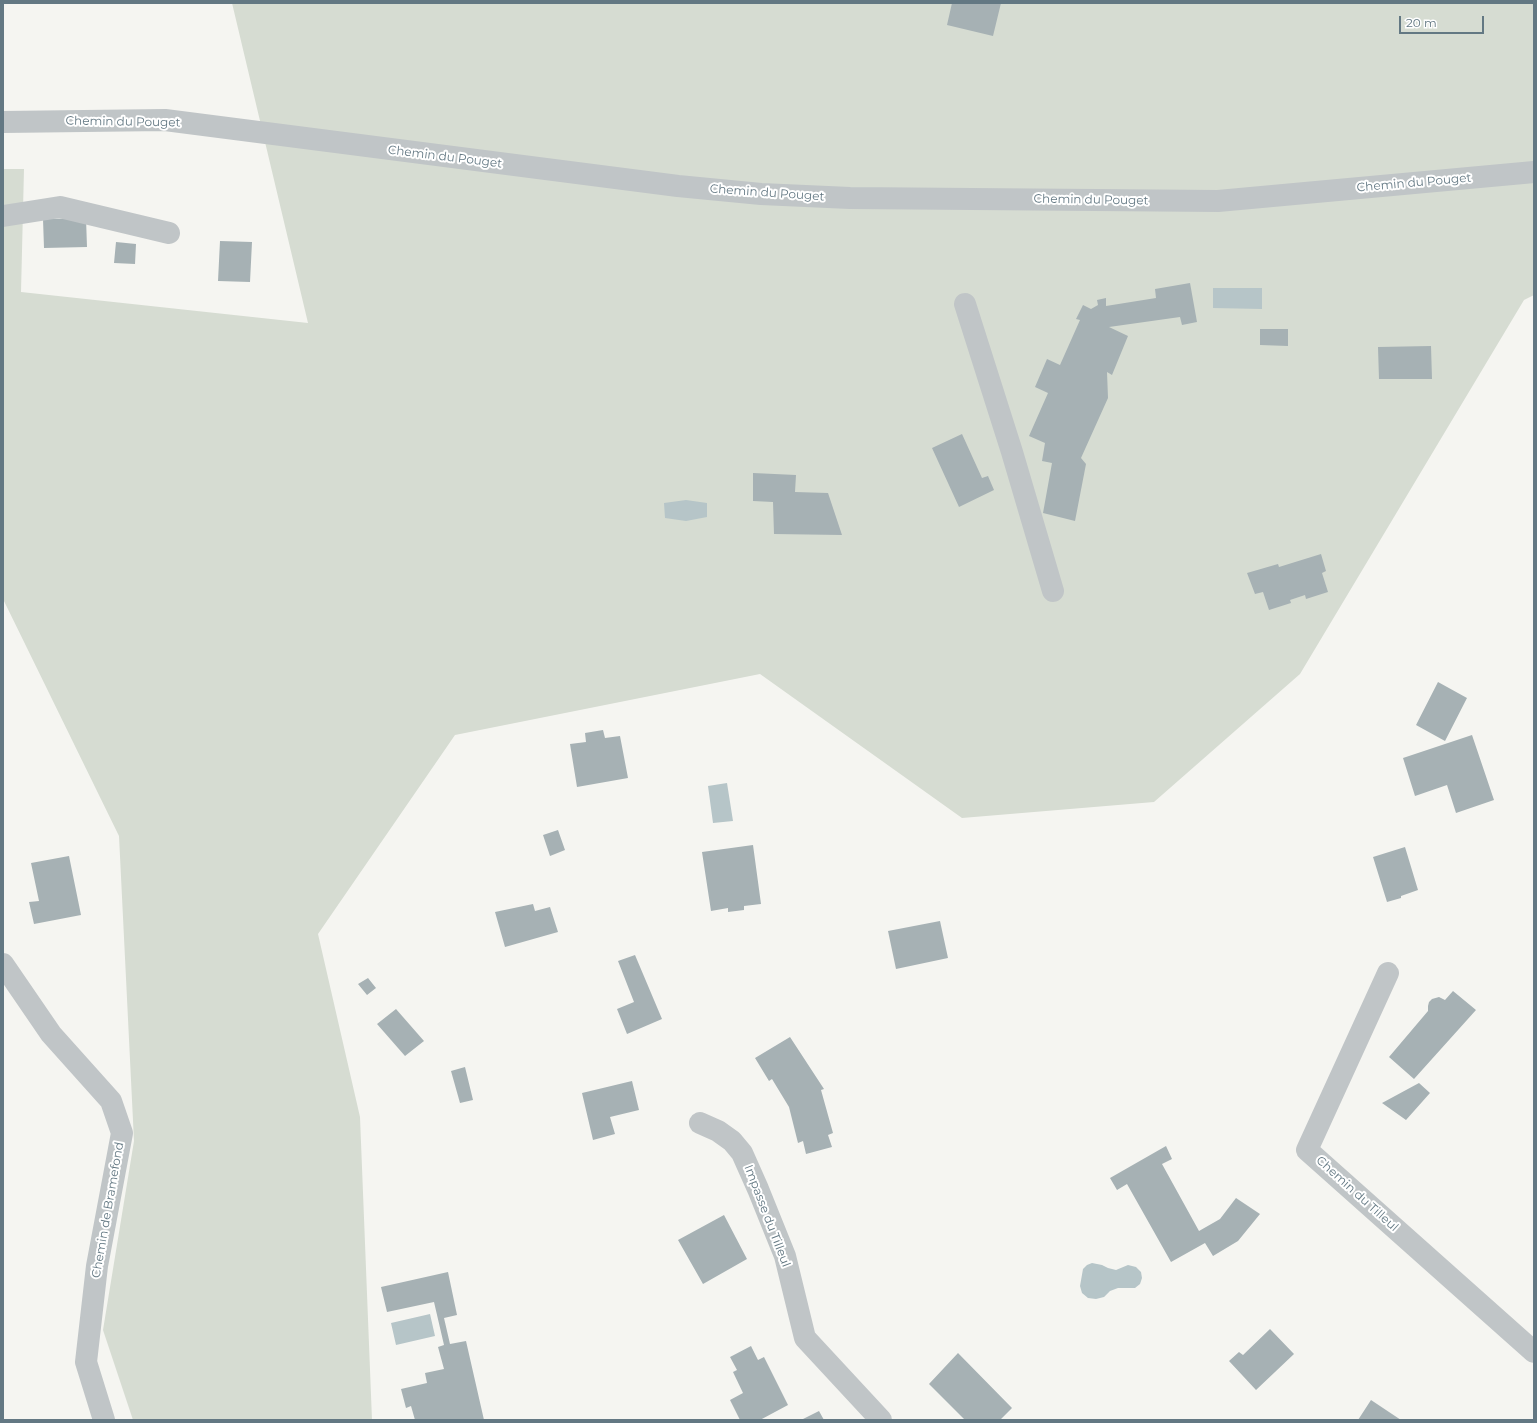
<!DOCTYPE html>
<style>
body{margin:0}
#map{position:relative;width:1537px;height:1423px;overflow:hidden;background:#f5f5f1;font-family:Montserrat,sans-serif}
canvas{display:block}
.frame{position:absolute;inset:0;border:4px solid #637883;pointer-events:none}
.scale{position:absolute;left:1399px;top:16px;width:85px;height:18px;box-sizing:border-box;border:2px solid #637883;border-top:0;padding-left:5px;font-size:12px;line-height:14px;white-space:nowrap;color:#637883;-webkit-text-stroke:3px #fff;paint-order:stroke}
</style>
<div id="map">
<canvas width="1537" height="1423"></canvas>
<div class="frame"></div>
<div class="scale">20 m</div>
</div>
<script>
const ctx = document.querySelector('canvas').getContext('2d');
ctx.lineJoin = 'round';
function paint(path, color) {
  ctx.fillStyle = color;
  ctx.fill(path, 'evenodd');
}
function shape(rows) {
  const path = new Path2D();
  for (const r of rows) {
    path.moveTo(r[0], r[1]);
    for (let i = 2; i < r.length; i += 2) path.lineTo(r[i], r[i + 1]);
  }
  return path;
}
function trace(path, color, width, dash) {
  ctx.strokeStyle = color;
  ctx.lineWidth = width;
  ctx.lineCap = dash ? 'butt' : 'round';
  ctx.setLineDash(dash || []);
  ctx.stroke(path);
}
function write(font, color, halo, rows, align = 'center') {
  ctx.font = font + ' Montserrat,sans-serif';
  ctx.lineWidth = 4;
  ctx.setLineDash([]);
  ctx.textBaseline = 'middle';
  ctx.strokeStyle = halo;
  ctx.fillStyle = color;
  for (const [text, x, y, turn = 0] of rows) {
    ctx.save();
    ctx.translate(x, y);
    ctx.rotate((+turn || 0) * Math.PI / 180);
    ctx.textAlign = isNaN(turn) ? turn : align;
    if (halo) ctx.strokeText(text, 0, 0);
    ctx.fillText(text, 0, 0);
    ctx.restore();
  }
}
paint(shape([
 [232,3,1534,3,1534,295,1524,300,1300,674,1154,802,962,818,760,674,455,735,318,934,360,1117,372,1420,133,1420,103,1330,134,1141,119,836,3,599,3,169,24,169,21,292,308,323]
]), '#d6dcd2');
paint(shape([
 [1213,288,1262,288,1262,309,1213,308],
 [686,500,707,503,707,517,686,521,665,518,664,503],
 [727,783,733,821,713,823,708,786],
 [1092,1263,1102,1265,1108,1268,1116,1270,1128,1265,1136,1267,1141,1272,1142,1278,1140,1284,1135,1288,1118,1288,1110,1291,1104,1297,1096,1299,1088,1298,1082,1293,1080,1286,1083,1269,1087,1265],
 [430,1314,435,1336,396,1345,391,1323]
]), '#b6c5c8');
paint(shape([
 [952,3,1001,3,993,36,947,25],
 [86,218,87,247,44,248,43,219],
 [220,241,252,242,250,282,218,281],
 [116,242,136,244,135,264,114,263],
 [1190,283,1197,322,1182,325,1180,317,1109,327,1128,336,1112,375,1107,372,1108,398,1081,458,1086,464,1075,521,1043,513,1052,463,1042,461,1045,443,1029,436,1048,393,1035,387,1047,359,1060,365,1080,320,1076,319,1083,305,1091,309,1098,305,1097,300,1106,298,1106,306,1156,298,1155,289],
 [1260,329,1288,329,1288,346,1260,345],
 [1431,346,1432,379,1379,379,1378,347],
 [962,434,982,478,988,476,994,490,959,507,932,448],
 [753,473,796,475,795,492,828,493,842,535,774,534,773,502,753,501],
 [1321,554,1326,571,1322,573,1328,592,1306,599,1305,595,1290,600,1291,603,1269,610,1263,592,1255,594,1247,573,1278,564,1279,567],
 [1438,682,1467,698,1445,741,1416,725],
 [603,730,605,738,620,736,628,778,577,787,570,744,586,742,585,733],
 [1472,735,1494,800,1456,813,1447,785,1415,796,1403,758],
 [558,830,565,850,550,856,543,835],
 [753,845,761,904,744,906,744,910,728,912,728,908,711,911,702,852],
 [1405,847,1418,890,1401,896,1401,898,1387,902,1373,857],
 [69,856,81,915,34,924,29,902,39,901,31,863],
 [533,904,535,911,550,907,558,932,505,947,495,912],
 [940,921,948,958,896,969,888,931],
 [635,955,662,1019,627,1034,617,1009,634,1002,618,961],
 [368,978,376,988,367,995,358,984],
 [1453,991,1476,1010,1414,1079,1389,1057,1428,1011,1428,1006,1429,1002,1432,999,1439,997,1445,1000],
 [396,1009,424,1041,405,1056,377,1024],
 [790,1037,824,1089,821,1090,833,1133,828,1135,832,1147,806,1154,803,1141,798,1143,789,1107,772,1079,769,1081,755,1058],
 [465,1067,473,1100,460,1103,451,1071],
 [632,1081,639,1110,610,1117,615,1134,593,1140,582,1093],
 [1419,1083,1430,1093,1406,1120,1382,1103],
 [1166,1146,1172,1159,1162,1164,1199,1231,1220,1219,1236,1198,1260,1214,1238,1241,1213,1256,1205,1243,1171,1262,1127,1184,1117,1190,1110,1178],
 [724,1215,747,1259,703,1284,678,1240],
 [448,1272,457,1315,444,1318,450,1344,466,1341,484,1420,415,1420,411,1406,406,1408,401,1389,427,1383,425,1373,444,1369,438,1347,444,1345,434,1302,387,1312,381,1287],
 [1270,1329,1294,1354,1256,1390,1229,1361,1239,1352,1243,1355],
 [751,1346,758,1360,764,1357,788,1405,760,1420,740,1420,730,1400,743,1393,733,1372,737,1370,730,1357],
 [958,1353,1012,1408,1000,1420,965,1420,929,1384],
 [1371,1400,1401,1420,1358,1420],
 [819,1411,824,1420,801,1420]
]), '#a6b1b4');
trace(shape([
 [3,122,165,120,678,186,761,194,850,198,1218,201,1534,172],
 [3,216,60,207,169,233],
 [965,304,1012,452,1053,591],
 [3,964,51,1034,111,1101,122,1133,97,1266,86,1362,104,1420],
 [1388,973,1307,1150,1534,1352],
 [700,1123,718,1131,732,1141,742,1153,758,1189,785,1256,805,1338,881,1420]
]), '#c0c5c7', 22);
write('12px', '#637883', '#fff', [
 ["Chemin du Pouget",123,122,1],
 ["Chemin du Pouget",445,157,7],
 ["Chemin du Pouget",1414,183,-5],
 ["Chemin du Pouget",767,193,4],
 ["Chemin du Pouget",1091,200,1],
 ["Chemin du Tilleul",1357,1194,42],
 ["Chemin de Bramefond",108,1210,-80],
 ["Impasse du Tilleul",767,1216,69]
]);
</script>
